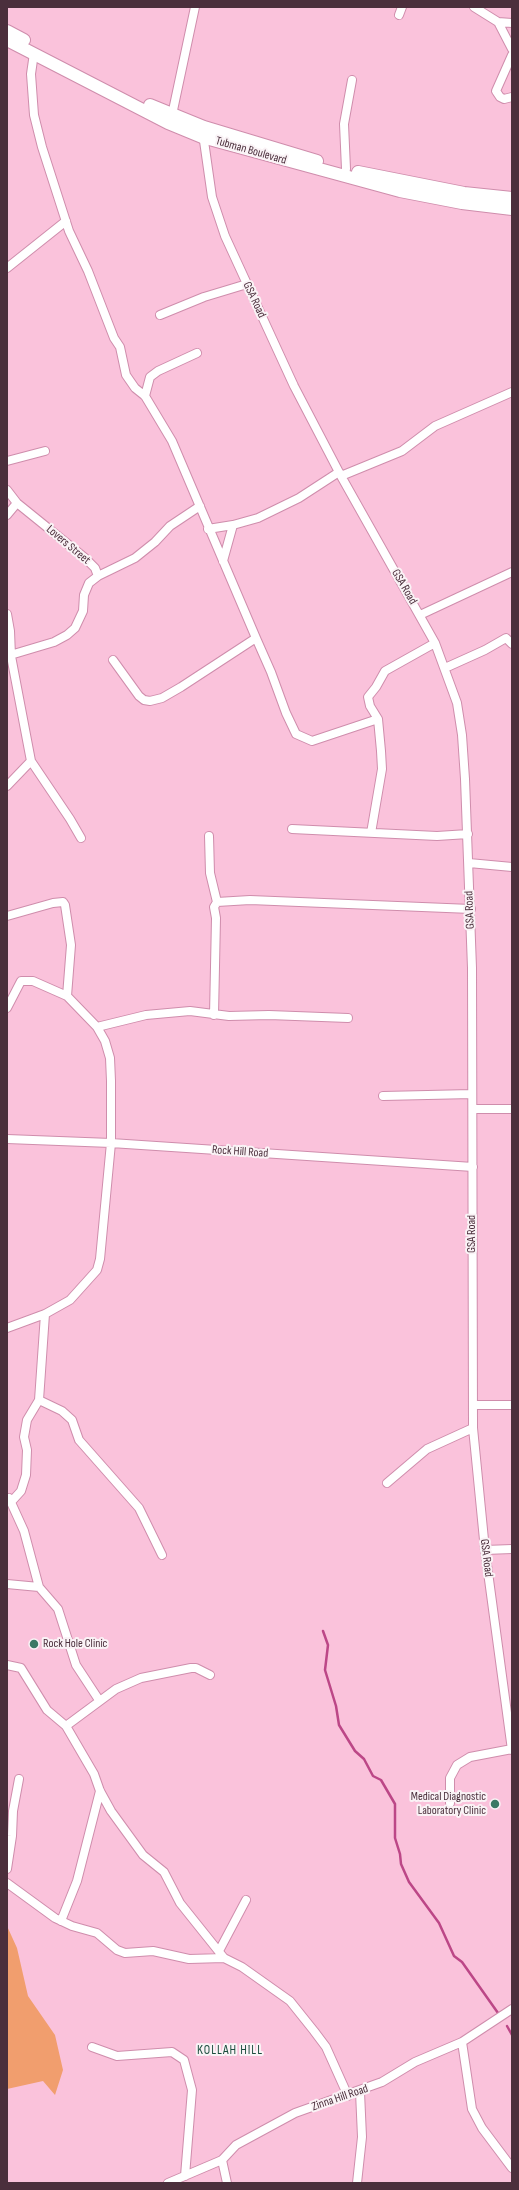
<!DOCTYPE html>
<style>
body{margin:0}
#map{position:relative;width:519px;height:2190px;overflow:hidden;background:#fac2db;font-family:"Sofia Sans Condensed",sans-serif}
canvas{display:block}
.frame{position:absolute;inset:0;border:8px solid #4b2f3c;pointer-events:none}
</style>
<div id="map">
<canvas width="519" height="2190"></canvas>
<div class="frame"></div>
</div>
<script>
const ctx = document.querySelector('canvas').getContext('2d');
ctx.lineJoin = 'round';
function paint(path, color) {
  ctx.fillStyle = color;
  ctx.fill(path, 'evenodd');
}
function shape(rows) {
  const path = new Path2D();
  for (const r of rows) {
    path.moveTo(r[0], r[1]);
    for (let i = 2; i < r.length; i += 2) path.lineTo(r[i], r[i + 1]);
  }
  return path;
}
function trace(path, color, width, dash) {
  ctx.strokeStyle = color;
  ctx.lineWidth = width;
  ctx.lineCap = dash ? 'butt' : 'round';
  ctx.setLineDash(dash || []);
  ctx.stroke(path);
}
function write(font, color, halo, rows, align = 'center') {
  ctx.font = font + ' "Sofia Sans Condensed",sans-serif';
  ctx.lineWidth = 4;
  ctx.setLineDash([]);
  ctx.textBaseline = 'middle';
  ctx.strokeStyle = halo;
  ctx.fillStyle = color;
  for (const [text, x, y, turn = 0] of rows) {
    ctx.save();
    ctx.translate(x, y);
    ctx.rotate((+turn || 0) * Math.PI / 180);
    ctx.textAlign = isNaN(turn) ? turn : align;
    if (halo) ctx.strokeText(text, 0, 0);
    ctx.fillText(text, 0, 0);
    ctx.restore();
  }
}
paint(shape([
 [7,1926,17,1948,28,1996,55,2035,63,2070,55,2095,43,2081,7,2089]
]), '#f19e6e');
trace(shape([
 [323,1631,328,1645,325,1670,336,1706,339,1725,355,1751,364,1759,373,1776,381,1780,395,1804,395,1838,400,1854,401,1864,409,1882,439,1923,454,1956,462,1962,498,2013],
 [507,2026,512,2035]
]), '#bc4787', 2.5);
const minor = shape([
 [474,7,498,22,512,49],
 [399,15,402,7],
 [498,22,512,23],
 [34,53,31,74,34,115,42,147,69,231,88,271,114,338,120,347,126,375,135,388,145,396,172,441,256,638,181,687,162,698,150,701,144,700,139,696,113,660],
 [512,55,496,91,500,97,504,99,512,97],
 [172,115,195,7],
 [203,134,212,197,225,236,294,386,341,476,435,643,457,703,462,735,465,779,472,968,473,1428,485,1550,512,1750],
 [346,169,344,124,352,80],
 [7,268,66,221],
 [160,315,204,297,247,284],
 [145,396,150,377,158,371,197,353],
 [7,461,45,451],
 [341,476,402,451,435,426,512,392],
 [7,490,17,503,85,558,95,568,98,576],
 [7,515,17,503],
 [208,529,233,525],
 [223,561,233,525,258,518,299,498,339,472],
 [7,614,10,631,11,656,31,761,70,819,81,838],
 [420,615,512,572],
 [256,638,271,672,286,713,296,734,312,741,378,719],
 [7,656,54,642,67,635,75,628,83,611,84,595,89,583,98,576,135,558,155,542,170,526,200,506],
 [445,668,485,650,506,638,512,644],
 [7,786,31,761],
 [292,829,437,836,468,834],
 [371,833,382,769,381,751,378,719,370,706,368,697,376,687,385,671,435,643],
 [209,836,210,873,217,902],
 [469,863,512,867],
 [7,916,53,903,63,902,65,905,71,945,67,996,97,1027,105,1041,110,1058,111,1081,111,1143,100,1259,97,1270,70,1300,45,1314,7,1328],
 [7,1008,21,981,33,981,67,996],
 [214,1015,216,918,214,907,217,902,250,900,471,909],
 [97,1027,146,1015,190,1011,229,1016,269,1015,348,1018],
 [383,1096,472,1094],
 [473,1109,512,1109],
 [7,1139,111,1143,473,1167],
 [45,1314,39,1400,62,1411,72,1420,79,1440,139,1508,162,1555],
 [473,1405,512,1405],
 [387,1483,427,1449,473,1428],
 [9,1498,24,1531,39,1587],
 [11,1502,21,1491,26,1475,27,1450,24,1437,27,1420,39,1400],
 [485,1550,512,1549],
 [7,1584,39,1587,58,1609,76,1665,99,1700],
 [7,1665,21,1668,47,1710,66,1726,94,1774,100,1791,111,1811,143,1855,164,1872,180,1903,224,1958,242,1967,290,2001,314,2031,326,2047,348,2096],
 [66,1726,116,1689,141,1678,191,1668,196,1668,210,1675],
 [450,1803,450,1778,457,1765,470,1757,512,1749],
 [7,1869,12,1836,13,1811,19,1779],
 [7,1883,55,1918,72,1926,97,1933,117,1950,125,1953,153,1951,189,1959,224,1958],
 [61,1921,77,1881,100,1791],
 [219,1951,246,1900],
 [462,2042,472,2109,482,2128,512,2168],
 [92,2047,117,2056,172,2052,184,2060,192,2090,185,2176],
 [222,2160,227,2183],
 [168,2183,222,2160,236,2145,295,2113,382,2082,415,2062,462,2042,512,2009],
 [357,2183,362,2137,360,2092]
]);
const highway = shape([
 [7,31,24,40],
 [7,40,168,123,202,137,400,191,462,203,512,209],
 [150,105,204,127,317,161],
 [358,172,464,193,512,198]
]);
trace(minor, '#cf8dac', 10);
trace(highway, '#cf8dac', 14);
trace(minor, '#fff', 8);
trace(highway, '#fff', 12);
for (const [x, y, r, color] of [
 [34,1644,5,"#3c7965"],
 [495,1804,5,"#3c7965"]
]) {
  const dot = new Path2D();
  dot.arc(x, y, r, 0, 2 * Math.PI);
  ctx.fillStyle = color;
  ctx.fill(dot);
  trace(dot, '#faf3f6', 1.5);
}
write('12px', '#4b2f3c', '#faf3f6', [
 ["Tubman Boulevard",251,151,16],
 ["GSA Road",254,300,65],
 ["Lovers Street",68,545,40],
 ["GSA Road",404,587,60],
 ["GSA Road",470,910,-92],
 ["Rock Hill Road",240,1152,4],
 ["GSA Road",472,1234,-90],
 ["GSA Road",486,1558,83],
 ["Zinna Hill Road",340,2098,-19]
]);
write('12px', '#4b2f3c', '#faf3f6', [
 ["Rock Hole Clinic",43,1644],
 ["Medical Diagnostic",486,1797,"right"],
 ["Laboratory Clinic",486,1811,"right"]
], 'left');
ctx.letterSpacing = '1px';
write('13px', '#1a4c3d', '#faf3f6', [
 ["KOLLAH HILL",230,2051]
]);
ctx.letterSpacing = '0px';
</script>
